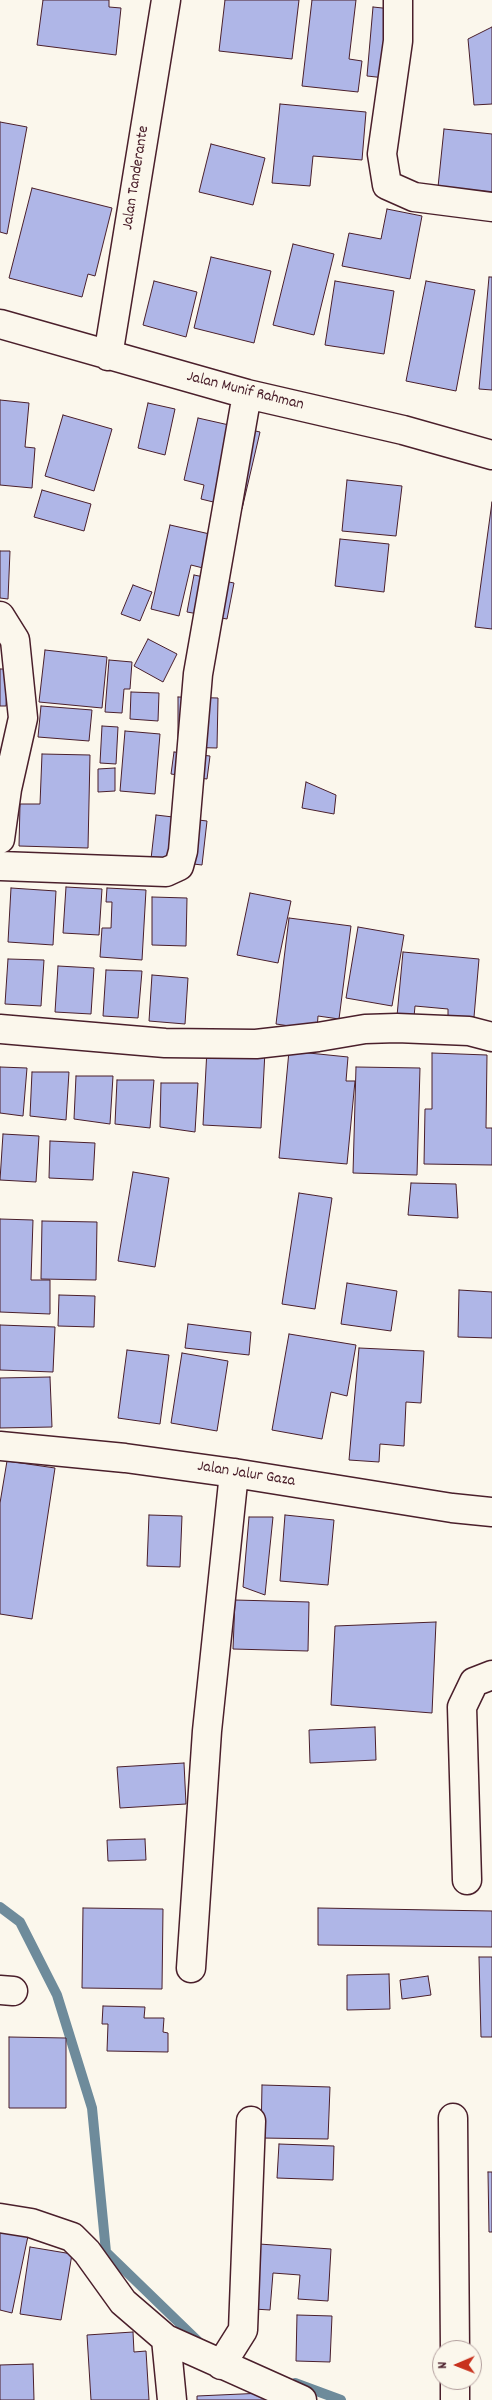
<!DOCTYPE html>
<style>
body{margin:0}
#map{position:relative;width:492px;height:2400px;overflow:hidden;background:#fbf7ec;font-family:Dekko,sans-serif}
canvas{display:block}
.north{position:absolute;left:432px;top:2340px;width:50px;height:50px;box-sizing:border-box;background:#fbf7ec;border:1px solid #b4a19f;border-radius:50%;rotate:269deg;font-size:14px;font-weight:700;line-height:20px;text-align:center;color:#4a1f2b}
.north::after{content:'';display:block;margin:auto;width:18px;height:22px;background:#c8321e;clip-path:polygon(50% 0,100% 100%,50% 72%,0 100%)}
</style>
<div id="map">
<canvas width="492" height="2400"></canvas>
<div class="north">N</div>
</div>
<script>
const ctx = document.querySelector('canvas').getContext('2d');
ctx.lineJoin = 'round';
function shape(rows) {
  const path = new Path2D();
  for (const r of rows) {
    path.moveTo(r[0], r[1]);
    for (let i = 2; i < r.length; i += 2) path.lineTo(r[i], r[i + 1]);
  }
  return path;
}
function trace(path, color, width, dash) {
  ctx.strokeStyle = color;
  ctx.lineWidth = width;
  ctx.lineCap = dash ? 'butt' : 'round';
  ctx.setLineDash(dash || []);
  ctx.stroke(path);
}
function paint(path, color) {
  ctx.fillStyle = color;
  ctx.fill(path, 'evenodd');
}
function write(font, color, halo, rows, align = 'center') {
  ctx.font = font + ' Dekko,sans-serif';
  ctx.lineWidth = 4;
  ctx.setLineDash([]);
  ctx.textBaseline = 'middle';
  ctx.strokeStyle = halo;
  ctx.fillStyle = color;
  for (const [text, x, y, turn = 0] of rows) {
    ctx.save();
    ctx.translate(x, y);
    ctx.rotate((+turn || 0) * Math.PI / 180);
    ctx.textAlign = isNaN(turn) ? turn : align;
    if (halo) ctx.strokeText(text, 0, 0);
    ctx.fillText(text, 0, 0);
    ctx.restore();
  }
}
trace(shape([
 [0,1907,20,1922,57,1995,92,2108,106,2252,202,2345],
 [295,2383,341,2400]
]), '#6e8b9b', 10);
const building = shape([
 [43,0,109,0,109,7,121,8,116,55,37,45,43,0],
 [225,0,299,0,292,59,219,51,225,0],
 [312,0,356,0,349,59,362,61,358,92,302,86,312,0],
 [373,7,411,11,404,80,367,76,373,7],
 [492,27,492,104,474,105,468,39,492,27],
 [280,104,366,112,362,160,313,156,310,186,272,183,280,104],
 [0,122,27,127,7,234,0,232,0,122],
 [444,129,492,134,492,192,438,187,444,129],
 [211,144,265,158,253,205,199,192,211,144],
 [32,188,112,208,95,276,88,274,82,297,9,278,32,188],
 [387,209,422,216,410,279,342,266,349,233,381,239,387,209],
 [293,244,334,254,314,335,273,325,293,244],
 [211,257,271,271,254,343,194,328,211,257],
 [489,277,492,277,492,390,479,389,489,277],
 [154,281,197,292,186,337,143,325,154,281],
 [335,281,394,291,384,354,325,345,335,281],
 [426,281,475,290,456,391,406,381,426,281],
 [0,400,29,403,25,447,35,448,32,488,0,485,0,400],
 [148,403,175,409,165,455,138,448,148,403],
 [63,415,112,429,94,491,45,476,63,415],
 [198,418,260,432,242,509,201,499,204,485,184,480,198,418],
 [347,480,402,486,396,536,342,531,347,480],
 [42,490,91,504,84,531,34,517,42,490],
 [492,502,492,629,475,627,492,502],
 [170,525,223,537,215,571,191,565,179,616,151,609,170,525],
 [340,539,389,544,384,592,335,586,340,539],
 [0,551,10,551,8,599,0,598,0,551],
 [194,575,234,583,227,619,187,612,194,575],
 [133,585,152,592,140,621,121,614,133,585],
 [148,639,177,654,163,682,134,666,148,639],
 [45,650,107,657,102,708,39,702,45,650],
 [109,660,132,662,130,689,124,689,122,713,105,712,109,660],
 [0,669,8,669,6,706,0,706,0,669],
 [131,692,159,693,158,721,130,719,131,692],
 [178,697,218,698,217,748,178,747,178,697],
 [41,706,92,710,89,741,38,737,41,706],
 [102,726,118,727,116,764,100,763,102,726],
 [125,731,160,734,155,794,120,791,125,731],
 [174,752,210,756,207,779,171,774,174,752],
 [42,754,90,755,88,848,19,846,20,804,40,804,42,754],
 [115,768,115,791,98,792,98,769,115,768],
 [306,782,336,795,334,814,302,808,306,782],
 [156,815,207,821,202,865,151,859,156,815],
 [66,887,102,889,99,935,63,933,66,887],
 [11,888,56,891,53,945,8,942,11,888],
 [107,888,146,890,142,960,100,957,102,928,111,928,112,902,106,902,107,888],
 [250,893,291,901,278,963,237,955,250,893],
 [152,897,187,898,186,946,152,945,152,897],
 [289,918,351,926,339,1019,318,1016,317,1030,276,1024,289,918],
 [358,927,404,935,392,1006,346,998,358,927],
 [403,952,479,959,474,1017,448,1016,448,1009,415,1006,414,1017,397,1016,403,952],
 [8,959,44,960,41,1006,5,1004,8,959],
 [58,966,94,968,91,1014,55,1012,58,966],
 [106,970,142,971,138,1018,103,1016,106,970],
 [152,975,188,978,185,1024,149,1021,152,975],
 [207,1049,265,1051,261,1128,203,1125,207,1049],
 [289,1051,348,1057,346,1081,355,1081,347,1164,279,1158,289,1051],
 [432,1053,487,1055,486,1128,492,1128,492,1165,424,1164,425,1109,432,1109,432,1053],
 [0,1067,27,1068,23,1116,0,1113,0,1067],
 [356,1067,420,1068,417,1175,353,1173,356,1067],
 [32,1072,69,1072,66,1120,30,1116,32,1072],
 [76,1076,113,1076,110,1124,74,1119,76,1076],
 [117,1080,154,1080,150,1128,115,1124,117,1080],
 [161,1083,198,1083,195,1132,160,1127,161,1083],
 [3,1134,39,1136,36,1182,0,1180,3,1134],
 [50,1141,95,1143,93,1180,49,1178,50,1141],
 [133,1172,169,1178,155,1267,118,1261,133,1172],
 [411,1183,456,1184,458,1218,408,1215,411,1183],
 [299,1193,332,1198,315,1309,282,1304,299,1193],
 [0,1219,33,1220,31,1280,50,1280,50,1314,0,1312,0,1219],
 [42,1221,97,1222,96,1280,41,1279,42,1221],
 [347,1283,397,1291,391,1331,341,1324,347,1283],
 [459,1290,492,1292,492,1338,458,1337,459,1290],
 [59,1295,95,1296,94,1327,58,1326,59,1295],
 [188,1324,251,1332,249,1355,185,1348,188,1324],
 [0,1325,55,1327,53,1372,0,1370,0,1325],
 [289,1334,356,1345,347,1396,331,1392,322,1439,272,1430,289,1334],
 [359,1348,424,1351,421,1403,406,1402,404,1446,380,1444,379,1462,349,1460,359,1348],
 [127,1350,169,1355,160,1424,118,1418,127,1350],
 [182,1353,228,1361,217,1431,171,1423,182,1353],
 [50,1377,52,1427,0,1428,0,1378,50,1377],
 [7,1461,55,1468,32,1619,0,1614,0,1503,7,1461],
 [149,1515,182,1516,180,1567,147,1566,149,1515],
 [285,1515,334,1520,328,1585,280,1581,285,1515],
 [249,1517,273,1517,265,1595,243,1587,249,1517],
 [235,1600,309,1602,308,1651,233,1649,235,1600],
 [436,1622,432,1713,331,1705,335,1626,436,1622],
 [375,1727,376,1760,310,1763,309,1730,375,1727],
 [184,1763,186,1804,120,1808,117,1767,184,1763],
 [145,1839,146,1860,108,1861,107,1840,145,1839],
 [83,1908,163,1909,162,1989,82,1988,83,1908],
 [318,1908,492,1911,492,1947,318,1945,318,1908],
 [479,1957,492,1957,492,2037,481,2037,479,1957],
 [389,1974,390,2009,347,2010,347,1975,389,1974],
 [428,1976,431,1995,402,1999,400,1980,428,1976],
 [103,2006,145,2007,144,2018,164,2018,163,2032,168,2033,168,2052,107,2051,108,2024,102,2024,103,2006],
 [9,2037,66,2038,66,2108,9,2108,9,2037],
 [262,2085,330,2087,328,2139,261,2138,262,2085],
 [279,2144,334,2146,333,2180,277,2178,279,2144],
 [488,2172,492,2172,492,2232,489,2232,488,2172],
 [0,2229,28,2236,12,2313,0,2310,0,2229],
 [259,2244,331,2249,328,2301,298,2299,300,2275,273,2273,270,2310,254,2309,259,2244],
 [30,2247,72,2254,61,2320,20,2314,30,2247],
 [297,2315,332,2316,330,2362,296,2361,297,2315],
 [133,2332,134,2352,146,2351,149,2400,91,2400,87,2335,133,2332],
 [33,2364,34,2400,0,2400,0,2365,33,2364],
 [264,2393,265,2400,197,2400,197,2396,264,2393]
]);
paint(building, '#afb6e7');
trace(building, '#4a1f2b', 1);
const minor = shape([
 [398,0,398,41,382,154,387,185,414,197,492,207],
 [0,324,247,394,403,430,492,455],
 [108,356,166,0],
 [0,616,15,640,23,718,7,789,0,839],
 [0,866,166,872,179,866,183,851,198,674,247,394],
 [0,1029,165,1043,256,1044,318,1037,365,1029,397,1028,469,1031,492,1037],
 [0,1446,125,1458,234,1473,452,1508,492,1512],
 [467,1880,462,1707,474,1682,492,1675],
 [191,1968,207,1731,234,1473],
 [0,1990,13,1991],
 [453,2118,455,2350],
 [0,2218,31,2223,72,2237,87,2252,123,2302,166,2339,302,2400],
 [166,2339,172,2400],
 [221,2365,243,2330,251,2121],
 [455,2380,455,2400]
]);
trace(minor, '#4a1f2b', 31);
trace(minor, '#fbf7ec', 28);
write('16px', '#4a1f2b', '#fbf7ec', [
 ["Jalan Tanderante",137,178,-81],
 ["Jalan Munif Rahman",245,392,14],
 ["Jalan Jalur Gaza",246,1475,9]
]);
</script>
